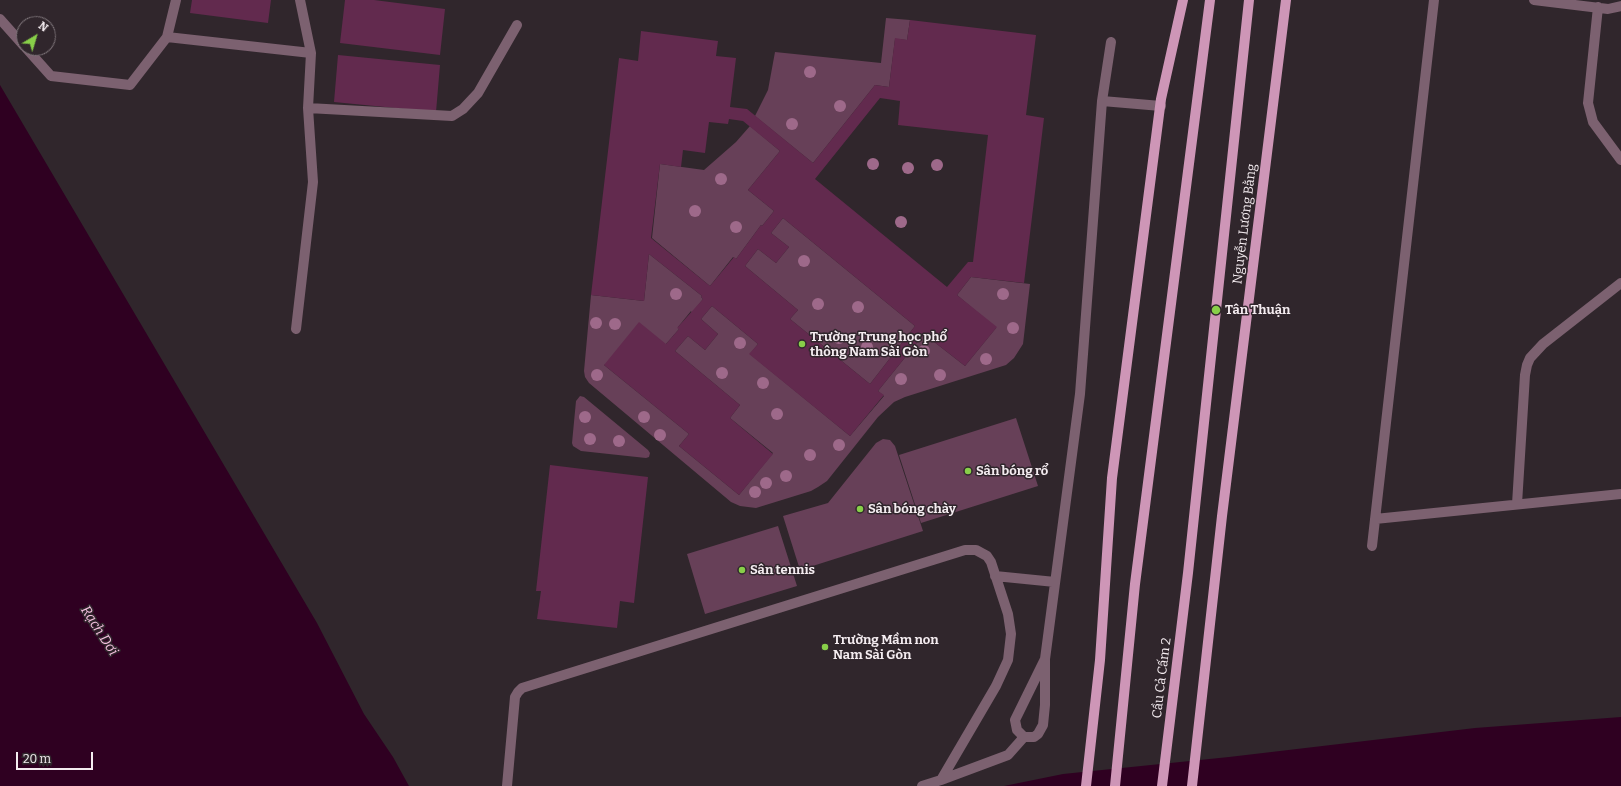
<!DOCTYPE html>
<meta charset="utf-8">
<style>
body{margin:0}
#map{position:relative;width:1621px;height:786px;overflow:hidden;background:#30262c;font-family:Bitter,serif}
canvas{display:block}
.north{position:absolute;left:16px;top:16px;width:40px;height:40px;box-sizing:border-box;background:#30262c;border:1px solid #7e757a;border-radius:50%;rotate:38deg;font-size:11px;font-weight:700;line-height:16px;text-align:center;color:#f4ecf0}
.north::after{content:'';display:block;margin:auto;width:14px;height:18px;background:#88cf49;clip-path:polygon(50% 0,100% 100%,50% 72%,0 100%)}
.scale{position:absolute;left:16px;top:752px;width:77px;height:18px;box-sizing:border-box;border:2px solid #f4ecf0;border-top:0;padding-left:5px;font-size:12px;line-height:14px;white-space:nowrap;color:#f4ecf0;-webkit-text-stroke:3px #30262c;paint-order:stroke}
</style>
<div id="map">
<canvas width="1621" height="786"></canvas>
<div class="north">N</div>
<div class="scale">20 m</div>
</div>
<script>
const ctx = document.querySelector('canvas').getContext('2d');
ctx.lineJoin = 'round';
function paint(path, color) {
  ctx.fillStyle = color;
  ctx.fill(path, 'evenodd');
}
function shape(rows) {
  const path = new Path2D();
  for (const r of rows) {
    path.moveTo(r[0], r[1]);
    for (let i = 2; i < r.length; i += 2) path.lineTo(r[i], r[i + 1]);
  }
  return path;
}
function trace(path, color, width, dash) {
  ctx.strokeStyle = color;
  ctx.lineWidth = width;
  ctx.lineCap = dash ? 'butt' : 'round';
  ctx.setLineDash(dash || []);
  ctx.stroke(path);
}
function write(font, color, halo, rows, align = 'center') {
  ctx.font = font + ' Bitter,serif';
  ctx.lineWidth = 3;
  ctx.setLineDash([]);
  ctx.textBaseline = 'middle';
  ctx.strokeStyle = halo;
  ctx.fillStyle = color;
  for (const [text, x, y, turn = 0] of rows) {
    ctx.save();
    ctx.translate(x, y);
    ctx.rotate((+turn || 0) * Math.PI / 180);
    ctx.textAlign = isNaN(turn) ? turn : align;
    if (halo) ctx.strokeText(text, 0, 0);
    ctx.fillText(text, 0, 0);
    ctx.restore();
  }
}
paint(shape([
 [886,18,910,20,907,40,895,39,889,87,875,85,813,163,755,116,768,90,775,52,881,63],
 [750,126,780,151,748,190,774,211,762,226,761,225,736,259,733,257,710,286,652,238,660,164,704,170,736,142],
 [783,218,915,326,870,384,790,319,798,310,745,266,758,249,776,263,789,247,771,233],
 [649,254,702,296,701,297,703,299,692,313,691,311,678,327,679,329,666,344,604,365,689,434,679,446,739,495,773,453,730,418,740,405,675,351,688,336,705,350,718,334,701,319,712,306,758,344,750,354,850,436,884,396,878,391,924,334,965,366,996,328,957,295,971,277,1030,284,1023,344,1014,358,1006,365,905,397,894,402,878,417,827,481,818,487,811,491,756,508,740,506,731,502,589,383,585,377,584,371,591,295,644,301],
 [580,396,584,397,648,450,650,453,649,457,646,458,581,451,573,446,572,443,576,401],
 [1016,418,1038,486,921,523,899,455],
 [883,439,890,440,895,446,923,531,800,570,783,516,828,503,876,443],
 [778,526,797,586,705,614,687,554]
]), '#674058');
paint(shape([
 [0,85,317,623,364,714,393,757,409,786,0,786],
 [1621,717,1621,786,1004,786,1063,774,1229,757,1475,728]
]), '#2f0021');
paint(shape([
 [192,0,271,0,268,23,190,13],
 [345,0,374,0,445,9,440,55,340,43],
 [910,20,1036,35,1026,115,1044,118,1024,283,971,277,957,295,997,327,965,366,924,334,878,391,884,395,850,436,749,354,758,344,712,306,701,319,718,334,705,350,688,336,675,351,740,405,730,418,773,454,739,495,679,446,689,434,604,365,639,322,666,344,679,329,677,328,703,299,701,297,702,296,649,254,644,301,591,295,619,58,638,61,641,31,718,41,716,56,736,58,730,107,747,109,813,163,875,85,889,87,895,38,907,40],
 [880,98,900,101,898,125,988,135,973,262,968,262,947,287,815,179],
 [729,119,743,121,780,151,748,190,774,211,762,226,761,225,736,259,734,257,710,286,651,238,660,164,681,167,683,150,705,153,709,122,728,124],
 [783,218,915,326,870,384,790,319,798,310,745,266,758,249,776,263,789,247,771,233],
 [338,55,440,65,436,112,334,102],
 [550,465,648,477,634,603,620,601,617,628,537,619,541,591,536,591]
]), '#622a4e');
trace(shape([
 [1534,0,1608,9,1621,6],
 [1598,7,1588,103,1593,122,1621,160],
 [0,19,24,46],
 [167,37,176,0],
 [26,48,51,76,130,85,167,37,311,53,300,0],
 [1102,101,1161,106],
 [308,108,452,116,463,109,478,93,517,25],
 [296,329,313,182,308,108,311,53],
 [1517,504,1525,375,1527,365,1530,358,1543,344,1621,283],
 [1375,519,1621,494],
 [1372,546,1434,0],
 [995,576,1055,582],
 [1045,659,1015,720,1017,730,1024,737,1034,737,1038,734,1043,725,1045,705,1045,659,1080,394,1102,101,1111,42],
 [941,780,1008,755,1024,737],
 [507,786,515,697,518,692,522,688,965,550,976,550,987,556,991,562,1008,614,1011,634,1008,660,996,686,941,780,922,786]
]), '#7c6170', 10);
trace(shape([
 [1086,786,1100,660,1112,478,1161,99,1183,0],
 [1115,786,1135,584,1210,0],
 [1162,786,1188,573,1249,0],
 [1192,786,1222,516,1286,0]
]), '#ce96b7', 10);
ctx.fillStyle = '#9e698a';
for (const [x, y] of [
 [810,72],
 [840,106],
 [792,124],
 [873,164],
 [937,165],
 [908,168],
 [721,179],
 [695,211],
 [901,222],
 [736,227],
 [804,261],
 [676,294],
 [1003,294],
 [818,304],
 [858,307],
 [596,323],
 [615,324],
 [1013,328],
 [839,338],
 [740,343],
 [867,347],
 [924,351],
 [986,359],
 [722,373],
 [597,375],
 [940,375],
 [901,379],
 [763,383],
 [777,414],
 [585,417],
 [644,417],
 [660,435],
 [590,439],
 [619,441],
 [839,445],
 [810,455],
 [786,476],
 [766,483],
 [755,492]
]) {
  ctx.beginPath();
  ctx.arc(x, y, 6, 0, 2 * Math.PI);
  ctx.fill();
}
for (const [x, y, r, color] of [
 [1216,310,5,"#88cf49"],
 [802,344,4,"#88cf49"],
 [968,471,4,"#88cf49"],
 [860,509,4,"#88cf49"],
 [742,570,4,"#88cf49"],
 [825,647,4,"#88cf49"]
]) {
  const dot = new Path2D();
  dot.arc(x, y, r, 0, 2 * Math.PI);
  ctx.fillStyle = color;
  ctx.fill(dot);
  trace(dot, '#30262c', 1.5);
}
write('13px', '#f4ecf0', '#30262c', [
 ["Nguyễn Lương Bằng",1245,224,-83],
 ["Cầu Cả Cấm 2",1162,678,-83]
]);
write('bold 13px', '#f4ecf0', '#30262c', [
 ["Tân Thuận",1225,310],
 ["Trường Trung học phổ",810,337],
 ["thông Nam Sài Gòn",810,352],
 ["Sân bóng rổ",976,471],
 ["Sân bóng chày",868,509],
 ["Sân tennis",750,570],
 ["Trường Mầm non",833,640],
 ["Nam Sài Gòn",833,655]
], 'left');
write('italic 14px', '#f5bfdf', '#30262c', [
 ["Rạch Dơi",99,631,57]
]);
</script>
